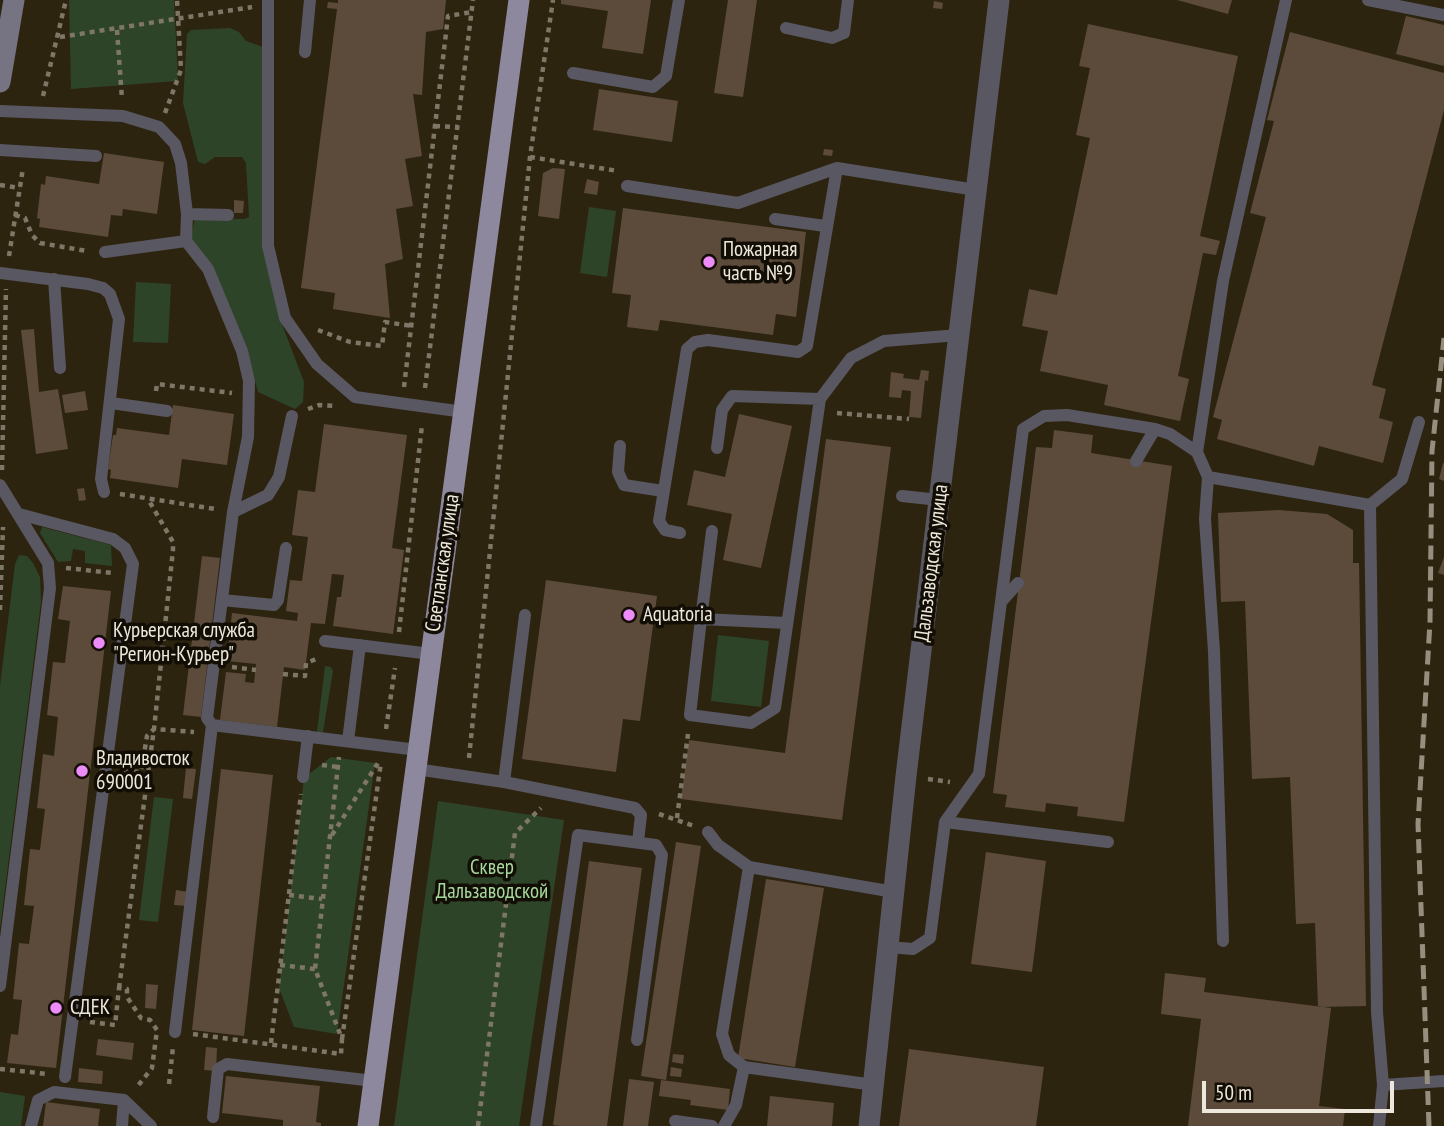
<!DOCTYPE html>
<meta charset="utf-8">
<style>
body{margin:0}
#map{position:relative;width:1444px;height:1126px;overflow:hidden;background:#2d2410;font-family:"PT Sans Narrow",sans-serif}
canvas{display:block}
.scale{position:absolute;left:1202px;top:1081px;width:192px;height:32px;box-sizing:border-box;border:4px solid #eee8dc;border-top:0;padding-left:9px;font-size:21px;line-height:24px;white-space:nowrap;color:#eee8dc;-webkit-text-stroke:5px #120e06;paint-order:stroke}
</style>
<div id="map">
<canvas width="1444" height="1126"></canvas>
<div class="scale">50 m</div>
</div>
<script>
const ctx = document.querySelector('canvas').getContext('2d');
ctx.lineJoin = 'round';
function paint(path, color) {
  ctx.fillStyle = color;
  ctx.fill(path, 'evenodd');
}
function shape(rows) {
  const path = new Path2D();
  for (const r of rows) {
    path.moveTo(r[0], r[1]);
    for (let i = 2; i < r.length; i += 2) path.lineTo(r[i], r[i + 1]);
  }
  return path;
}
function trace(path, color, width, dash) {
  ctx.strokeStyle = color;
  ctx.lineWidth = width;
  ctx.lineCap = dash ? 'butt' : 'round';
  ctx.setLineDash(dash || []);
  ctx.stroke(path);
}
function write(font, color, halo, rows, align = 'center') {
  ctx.font = font + ' "PT Sans Narrow",sans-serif';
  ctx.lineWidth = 7;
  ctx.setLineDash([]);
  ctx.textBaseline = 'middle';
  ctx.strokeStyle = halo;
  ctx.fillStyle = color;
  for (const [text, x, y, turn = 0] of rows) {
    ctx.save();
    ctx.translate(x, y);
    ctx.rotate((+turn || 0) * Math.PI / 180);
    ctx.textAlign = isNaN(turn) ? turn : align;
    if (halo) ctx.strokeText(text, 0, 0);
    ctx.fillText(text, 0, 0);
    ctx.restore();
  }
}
paint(shape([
 [69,0,174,0,178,81,71,89],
 [230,28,239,32,246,41,263,47,263,244,280,319,304,382,303,402,295,409,258,392,247,350,191,237,195,218,244,219,249,217,246,163,242,157,215,157,205,164,198,162,183,103,187,34,191,30],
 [589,207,616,211,607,277,580,273],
 [136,282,171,284,168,343,133,342],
 [42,527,111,545,112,566,85,563,85,551,73,549,71,561,58,562,40,533],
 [19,555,27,556,33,563,40,577,41,602,0,929,0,686,15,564],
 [718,635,769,641,761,707,711,701],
 [325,666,331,667,333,671,323,732,317,732],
 [331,757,375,763,337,1034,294,1027,279,988,304,778],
 [154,797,173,799,158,922,139,920],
 [438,801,564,820,519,1126,394,1126],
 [0,1092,25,1096,21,1126,0,1126]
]), '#2e4429');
paint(shape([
 [338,0,446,0,443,29,426,32,422,95,413,94,422,156,405,159,413,206,396,209,403,259,385,264,390,318,333,309,335,293,301,288,337,9,327,8,328,2,338,3],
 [561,0,651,0,643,54,602,48,608,11,561,4],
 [728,0,757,0,743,97,714,93],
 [1177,0,1232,0,1228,14],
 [934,1,943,3,942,9,933,8],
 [1406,16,1444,25,1444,66,1396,54],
 [1088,24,1238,56,1200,236,1220,241,1216,255,1203,253,1178,376,1189,379,1180,421,1104,405,1108,385,1040,371,1048,331,1022,326,1029,289,1057,295,1090,138,1076,135,1090,68,1079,66],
 [1290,32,1444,73,1444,110,1372,385,1386,389,1379,418,1393,422,1383,463,1319,446,1314,466,1217,439,1222,420,1213,417,1266,217,1250,213,1274,121,1267,120],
 [599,89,678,101,672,142,593,130],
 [824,149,833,150,832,156,823,155],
 [104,153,164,162,157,214,123,209,122,216,111,215,108,237,39,227,40,219,37,218,41,184,45,185,46,176,99,184],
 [553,168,565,169,559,219,538,216,543,173],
 [587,179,599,182,597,195,584,193],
 [234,200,244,201,243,213,234,213],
 [623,208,806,232,796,317,776,314,773,335,660,320,658,331,627,327,631,295,612,293],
 [34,329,39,392,58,389,68,449,36,454,21,330],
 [921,370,929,371,928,381,925,380,921,418,909,417,911,391,902,390,901,398,889,397,891,372,904,374,903,378,919,380],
 [85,391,88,410,65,413,62,395],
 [173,405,234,414,227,465,182,459,178,488,110,478,111,470,108,469,113,435,116,435,117,428,169,435],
 [739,414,792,426,761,568,723,560,732,514,687,505,694,470,725,477],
 [324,424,407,435,392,548,404,550,393,634,333,626,337,597,341,597,344,575,332,574,325,624,311,623,305,670,284,667,277,727,220,720,226,672,246,674,245,682,254,683,256,664,227,661,232,613,297,621,298,613,286,611,290,580,302,581,308,537,292,535,298,490,315,492],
 [1054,430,1093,435,1091,453,1172,466,1124,822,1077,816,1078,807,1046,803,1045,812,1005,807,1007,795,993,793,1036,447,1052,448],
 [826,439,891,447,842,820,681,799,689,740,785,753],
 [1443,463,1444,463,1444,481,1439,479],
 [84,488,86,500,79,501,77,489],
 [1279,510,1327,514,1353,530,1353,563,1359,563,1366,1006,1318,1007,1315,923,1296,924,1290,777,1252,779,1245,601,1221,602,1218,513],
 [202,556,220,558,201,717,183,715],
 [1444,557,1444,575,1438,573],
 [546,580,657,596,640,721,623,719,616,772,522,759],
 [63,586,111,591,56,1068,7,1063,11,1034,18,1035,22,1000,13,999,19,943,29,944,34,906,24,905,30,849,40,850,45,809,37,808,43,754,54,756,58,717,47,715,53,662,65,663,70,621,58,619],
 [186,768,196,769,192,799,183,798],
 [221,769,273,775,244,1036,192,1030],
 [676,842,701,846,666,1080,641,1076],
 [986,852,1046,861,1032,972,971,964],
 [589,861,642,868,607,1126,560,1126,553,1125],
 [766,879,824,888,795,1067,738,1058],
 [176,890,188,892,187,906,174,905],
 [1165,973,1206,978,1204,992,1331,1008,1319,1106,1345,1109,1343,1126,1188,1126,1201,1019,1161,1014],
 [146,984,158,985,156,1009,145,1008],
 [98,1039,134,1043,132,1060,96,1055],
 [206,1047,217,1048,216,1071,204,1070],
 [909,1049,1044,1067,1036,1126,899,1126],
 [673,1054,684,1055,683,1064,672,1062],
 [671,1067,682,1069,681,1077,670,1076],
 [79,1068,103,1071,102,1084,78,1082],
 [226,1076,320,1086,316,1122,321,1123,321,1126,283,1126,283,1120,222,1113],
 [629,1079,654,1082,648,1126,623,1126],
 [661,1080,730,1089,728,1110,690,1105,691,1100,659,1096],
 [770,1096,834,1103,832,1126,767,1126],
 [46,1102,100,1109,98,1126,43,1126]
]), '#5c4b3a');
trace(shape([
 [117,30,122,99],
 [60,37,252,7],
 [43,96,66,0],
 [165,113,181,70,177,0],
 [435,126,458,127],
 [530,157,618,171],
 [0,185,20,188],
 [15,215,25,218,32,235,40,243,87,251],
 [9,256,23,168],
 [318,330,350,342,382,346,385,322,412,326],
 [404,387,448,16,472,12],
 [425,388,473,0],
 [156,391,157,384,232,393],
 [308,409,319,405,336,406],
 [837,413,909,419],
 [2,470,6,289],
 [120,494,215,509],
 [66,568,113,573],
 [0,610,3,527],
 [399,632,422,425],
 [232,667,256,670],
 [283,674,305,676,306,663,319,658],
 [386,729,395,668],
 [469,758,530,157,553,0],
 [322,765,338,767],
 [124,771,141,772,147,736,154,729,194,732],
 [928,779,950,782],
 [659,814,694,826],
 [677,818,688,734],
 [332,835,378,763],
 [289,895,322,899],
 [280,965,315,969],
 [119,988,154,729,173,550,173,542,148,499],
 [90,1022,115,1025,119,988,127,989,127,997,141,1018,150,1020,157,1030,152,1068,137,1087],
 [193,1034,341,1054,342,1039,315,969,339,757],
 [342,1039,381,762],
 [271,1043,301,794],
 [0,1069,48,1074],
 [169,1084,173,1047],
 [478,1126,515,833,541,808]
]), '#7e7666', 4.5, [5, 5]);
trace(shape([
 [268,0,268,246,285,318,317,364,355,397,464,412],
 [1368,0,1444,15],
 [786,28,832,38,844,33,848,0],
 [305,52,310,0],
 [573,73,653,87,666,76,679,0],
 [0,111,123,116,159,127,175,144,181,163,187,214,186,241,208,269,242,351,249,381,248,437,233,512],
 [0,150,96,156],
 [627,186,738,203,837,168],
 [187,214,228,215],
 [775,219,825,226],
 [105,252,186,241],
 [0,273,88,284,103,288,110,294,119,319,101,479,104,492],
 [54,279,60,368],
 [111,403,167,411],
 [620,446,618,472,624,485,663,491],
 [717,448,722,410,732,396,820,399],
 [1197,452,1223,281,1286,0],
 [1136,461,1155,429],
 [1208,477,1370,505,1377,1012,1383,1085],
 [0,485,48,563,50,588,0,986],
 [902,496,939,500],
 [1370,505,1402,479,1419,422],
 [19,514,113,539,125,548,133,564,65,1077],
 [680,533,665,530,659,521,687,349,695,342,708,340,798,352,807,346,837,168,976,190],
 [1018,583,1001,602,979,774,945,822,1108,842],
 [222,600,274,605,278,600,286,548],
 [1001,602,1023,429,1044,416,1067,415,1155,429,1170,434,1197,452,1208,477,1205,519,1214,651,1223,941],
 [701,619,712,531],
 [787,623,701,619,690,715,751,723,775,708,820,399,851,358,884,341,959,335],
 [325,641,431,654],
 [212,725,418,750],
 [348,741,360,645],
 [416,769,504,782,635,808,641,815,638,842],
 [303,777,308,736],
 [504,782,525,615],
 [708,832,718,845,749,867,894,892],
 [888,947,913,949,930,938,945,822],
 [175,1032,212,725,207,718,233,512,268,495,279,477,292,416],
 [744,1067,874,1085],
 [124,1100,151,1126],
 [213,1117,218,1069,227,1064,374,1081],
 [675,1121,712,1126],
 [31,1126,38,1100,54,1092,124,1100,122,1126],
 [536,1126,578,835,656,845,662,855,637,1040],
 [724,1126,736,1105,744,1067,729,1055,722,1034,749,867],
 [1379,1126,1383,1085,1444,1081]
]), '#595761', 12);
trace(shape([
 [869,1126,906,776,999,0]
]), '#595761', 21);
trace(shape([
 [0,82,14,0]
]), '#767383', 21);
trace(shape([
 [368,1126,519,0]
]), '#8d889d', 21);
trace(shape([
 [1429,1126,1418,824,1430,622,1432,451,1444,338]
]), '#968f7f', 5, [14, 7]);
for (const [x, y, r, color] of [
 [709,262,7,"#ed8cf9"],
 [629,615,7,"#ed8cf9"],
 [99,643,7,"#ed8cf9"],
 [82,771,7,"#ed8cf9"],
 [56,1008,7,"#ed8cf9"]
]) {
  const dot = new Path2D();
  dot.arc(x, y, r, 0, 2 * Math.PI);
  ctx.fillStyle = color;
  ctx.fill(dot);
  trace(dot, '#120e06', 2.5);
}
write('21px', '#eee8dc', '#120e06', [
 ["Пожарная",723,250],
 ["часть №9",723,274],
 ["Aquatoria",643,615],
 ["Курьерская служба",113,631],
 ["\"Регион-Курьер\"",113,655],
 ["Владивосток",96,759],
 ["690001",96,783],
 ["СДЕК",70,1008]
], 'left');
write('21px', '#eee8dc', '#120e06', [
 ["Светланская улица",443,563,-82],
 ["Дальзаводская улица",932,563,-83]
]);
write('21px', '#a6d99d', '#120e06', [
 ["Сквер",492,868],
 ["Дальзаводской",492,892]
]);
</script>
